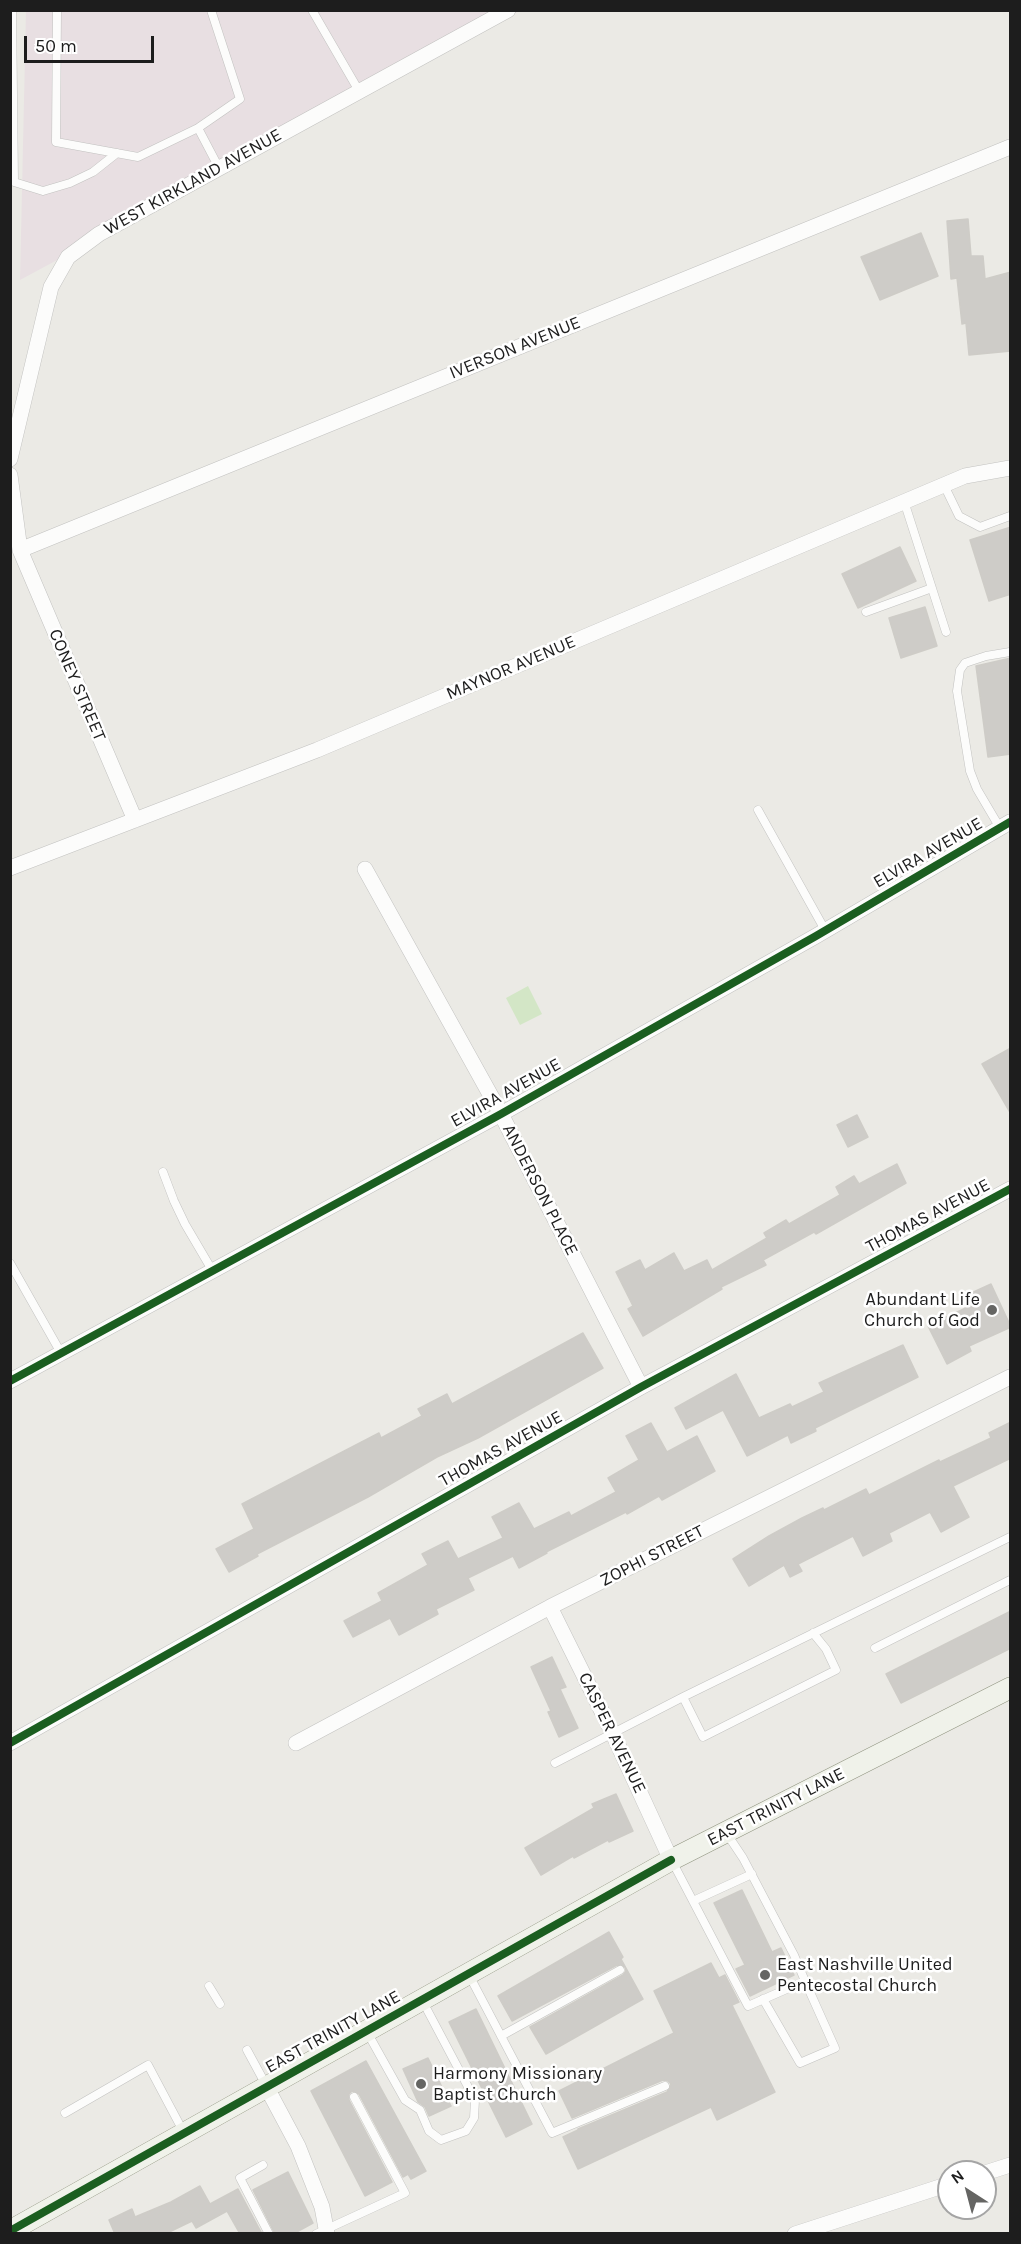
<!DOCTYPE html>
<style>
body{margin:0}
#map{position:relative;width:1021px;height:2244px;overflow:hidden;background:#ebeae5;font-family:Karla,sans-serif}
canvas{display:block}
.frame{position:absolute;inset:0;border:12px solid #1d1d1d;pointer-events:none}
.north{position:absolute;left:937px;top:2160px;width:60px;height:60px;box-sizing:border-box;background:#fff;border:2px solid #a5a5a5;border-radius:50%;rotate:324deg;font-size:16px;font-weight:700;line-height:24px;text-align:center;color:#1d1d1d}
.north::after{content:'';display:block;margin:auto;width:21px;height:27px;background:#656563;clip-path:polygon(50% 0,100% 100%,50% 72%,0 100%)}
.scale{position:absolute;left:24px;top:36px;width:130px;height:27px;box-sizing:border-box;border:3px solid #1d1d1d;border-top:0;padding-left:8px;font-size:18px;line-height:21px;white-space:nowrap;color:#1d1d1d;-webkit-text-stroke:4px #fff;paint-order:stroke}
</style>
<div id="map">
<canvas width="1021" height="2244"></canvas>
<div class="frame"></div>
<div class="north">N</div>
<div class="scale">50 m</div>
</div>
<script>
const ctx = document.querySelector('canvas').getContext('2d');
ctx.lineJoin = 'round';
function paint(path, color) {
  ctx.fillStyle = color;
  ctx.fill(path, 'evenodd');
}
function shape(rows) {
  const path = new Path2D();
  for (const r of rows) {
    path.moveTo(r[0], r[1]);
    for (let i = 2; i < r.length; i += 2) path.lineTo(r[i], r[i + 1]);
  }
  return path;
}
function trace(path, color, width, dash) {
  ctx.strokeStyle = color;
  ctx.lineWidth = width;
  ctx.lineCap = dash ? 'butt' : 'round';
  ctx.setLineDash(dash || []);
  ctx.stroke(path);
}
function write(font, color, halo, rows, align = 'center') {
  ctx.font = font + ' Karla,sans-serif';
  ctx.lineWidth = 5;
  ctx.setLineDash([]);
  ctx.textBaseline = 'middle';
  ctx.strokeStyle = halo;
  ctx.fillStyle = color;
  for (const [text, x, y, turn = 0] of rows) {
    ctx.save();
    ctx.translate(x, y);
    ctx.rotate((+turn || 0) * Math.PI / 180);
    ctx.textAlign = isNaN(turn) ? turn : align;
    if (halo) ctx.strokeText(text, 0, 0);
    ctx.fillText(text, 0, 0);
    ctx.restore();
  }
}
paint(shape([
 [26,11,519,11,20,280]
]), '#e8dfe2');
paint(shape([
 [528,986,542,1014,520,1025,506,998]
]), '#d3e6c6');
const building = shape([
 [968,219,971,256,983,256,985,279,1011,272,1011,351,969,355,966,323,962,324,957,278,951,279,947,221,968,219],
 [921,233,938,276,880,300,861,257,921,233],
 [1011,527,1011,594,989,601,970,540,1011,527],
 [900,547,916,581,858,608,842,574,900,547],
 [925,607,937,646,901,658,889,618,925,607],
 [1011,658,1011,754,988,757,976,666,1011,658],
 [1011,1048,1011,1114,982,1064,1011,1048],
 [857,1115,868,1137,848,1147,837,1125,857,1115],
 [897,1164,906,1183,816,1234,814,1232,763,1260,766,1265,721,1287,722,1289,643,1336,628,1309,633,1306,616,1272,640,1260,645,1270,674,1253,684,1271,707,1260,712,1270,767,1238,764,1233,786,1220,789,1224,840,1195,836,1187,854,1176,859,1184,897,1164],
 [991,1284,1011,1327,969,1346,971,1351,947,1364,928,1326,972,1305,967,1295,991,1284],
 [583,1333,603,1368,478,1438,437,1457,368,1497,257,1554,258,1556,229,1572,216,1549,254,1529,242,1504,379,1433,381,1438,422,1416,418,1409,447,1394,452,1404,583,1333],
 [903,1345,918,1377,849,1411,815,1428,816,1431,791,1443,788,1435,747,1456,723,1410,686,1429,675,1408,736,1374,759,1418,790,1404,792,1407,824,1392,819,1383,903,1345],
 [1011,1422,1011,1458,953,1486,969,1517,941,1532,930,1512,889,1533,892,1541,863,1556,853,1536,798,1564,802,1571,790,1577,784,1565,749,1586,733,1559,769,1536,802,1518,823,1508,824,1510,866,1489,869,1495,939,1460,940,1462,991,1438,989,1433,1011,1422],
 [651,1423,667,1452,697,1436,715,1471,662,1500,659,1496,627,1514,626,1512,546,1552,547,1553,519,1568,513,1556,468,1578,474,1590,436,1609,438,1614,399,1635,390,1618,353,1637,344,1621,382,1601,378,1593,428,1565,422,1554,448,1541,458,1559,503,1538,492,1517,519,1503,534,1529,569,1512,571,1516,616,1492,608,1478,639,1460,626,1436,651,1423],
 [1011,1611,1011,1648,901,1703,886,1674,1011,1611],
 [552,1657,566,1687,560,1689,578,1728,559,1737,548,1712,551,1711,531,1667,552,1657],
 [616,1794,633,1831,609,1842,608,1840,574,1858,573,1856,541,1875,525,1848,594,1808,592,1804,616,1794],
 [742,1890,772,1952,781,1948,794,1975,750,1996,736,1969,745,1965,714,1903,742,1890],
 [609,1932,623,1957,621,1959,643,1999,546,2054,530,2027,623,1975,626,1971,625,1967,617,1965,512,2021,498,1996,609,1932],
 [711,1963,719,1978,725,1975,739,2002,732,2005,775,2092,717,2120,711,2107,578,2169,563,2137,578,2130,578,2129,667,2092,671,2084,668,2081,663,2080,572,2118,559,2091,674,2033,654,1991,711,1963],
 [476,2009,532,2124,506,2137,449,2022,476,2009],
 [428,2058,451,2106,429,2116,425,2107,418,2102,403,2069,428,2058],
 [366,2061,426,2171,411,2179,408,2174,403,2177,359,2094,352,2091,349,2094,349,2100,392,2182,365,2196,311,2091,366,2061],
 [288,2172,313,2223,293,2234,275,2234,253,2190,288,2172],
 [200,2186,210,2204,238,2189,262,2234,240,2234,227,2211,196,2228,192,2221,165,2234,115,2234,109,2220,132,2209,135,2217,171,2202,200,2186]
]);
paint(building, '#ceccc8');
trace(building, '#ceccc7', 1.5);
const service = shape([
 [12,10,14,182,43,191,70,183,93,172,117,153],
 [57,10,56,142,138,157,198,128,240,99,211,10],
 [312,10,359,91],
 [198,128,219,168],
 [944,485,959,516,980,527,1010,516],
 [904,501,946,632],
 [866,612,932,588],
 [758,810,825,930],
 [1000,828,977,789,970,771,957,691,960,670,965,663,986,656,1010,652],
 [163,1172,174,1201,185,1224,212,1270],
 [10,1263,61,1353],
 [875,1648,1010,1580],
 [683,1697,703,1737,836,1670,826,1649,813,1633],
 [555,1763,683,1697,1010,1537],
 [672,1861,748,2006,805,1981,794,1955,743,1858,727,1834],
 [693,1901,752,1874],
 [469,1975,552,2133,665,2086],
 [209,1986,220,2004],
 [763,1999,800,2063,835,2048,805,1981],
 [367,2032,405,2100,420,2110,429,2131,441,2140,466,2131,474,2118,475,2100,422,2000],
 [501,2036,620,1970],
 [247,2050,266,2085],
 [65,2113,148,2065,183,2131],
 [263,2165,240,2178,269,2234],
 [316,2234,405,2193,354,2097]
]);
const minor = shape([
 [10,459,51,287,68,257,99,234,508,10],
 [10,475,20,550,135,820],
 [20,550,1010,147],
 [10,868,317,750,965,476,1010,468],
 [365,869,501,1114,641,1387],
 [10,1381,501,1114,816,936,1010,822],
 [550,1607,613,1734,671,1860],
 [10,1743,641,1387,1010,1189],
 [296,1743,550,1607,1010,1377],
 [266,2086,298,2146,322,2207,327,2234],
 [985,2173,1010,2165],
 [795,2234,949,2184]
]);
const secondary = shape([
 [10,2231,671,1860,1010,1688]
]);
trace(service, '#c2c2c0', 9);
trace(minor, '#c2c2c0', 16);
trace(secondary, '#8f937f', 22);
trace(service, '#fcfcfb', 8);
trace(minor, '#fcfcfb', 15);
trace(secondary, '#f0f2ea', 21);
trace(shape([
 [10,1381,501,1114,816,936,1010,822],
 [10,1743,641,1387,1010,1189],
 [10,2231,671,1860]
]), '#1b5e20', 8);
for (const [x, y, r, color] of [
 [992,1310,6,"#656563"],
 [765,1975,6,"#656563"],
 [421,2084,6,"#656563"]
]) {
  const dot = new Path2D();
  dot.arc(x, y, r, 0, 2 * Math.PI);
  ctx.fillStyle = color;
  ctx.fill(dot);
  trace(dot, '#fff', 2);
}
write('18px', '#1d1d1d', '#fff', [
 ["WEST KIRKLAND AVENUE",193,182,-29],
 ["IVERSON AVENUE",515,348,-22],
 ["MAYNOR AVENUE",511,668,-23],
 ["CONEY STREET",77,685,67],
 ["ELVIRA AVENUE",928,853,-30],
 ["ELVIRA AVENUE",506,1093,-29],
 ["ANDERSON PLACE",540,1190,63],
 ["THOMAS AVENUE",928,1216,-28],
 ["THOMAS AVENUE",501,1449,-29],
 ["ZOPHI STREET",652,1556,-27],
 ["CASPER AVENUE",612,1733,64],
 ["EAST TRINITY LANE",776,1807,-27],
 ["EAST TRINITY LANE",333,2032,-29]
]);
write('18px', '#1d1d1d', '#fff', [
 ["Abundant Life",980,1300,"right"],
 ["Church of God",980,1321,"right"],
 ["East Nashville United",777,1965],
 ["Pentecostal Church",777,1986],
 ["Harmony Missionary",433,2074],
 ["Baptist Church",433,2095]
], 'left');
</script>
